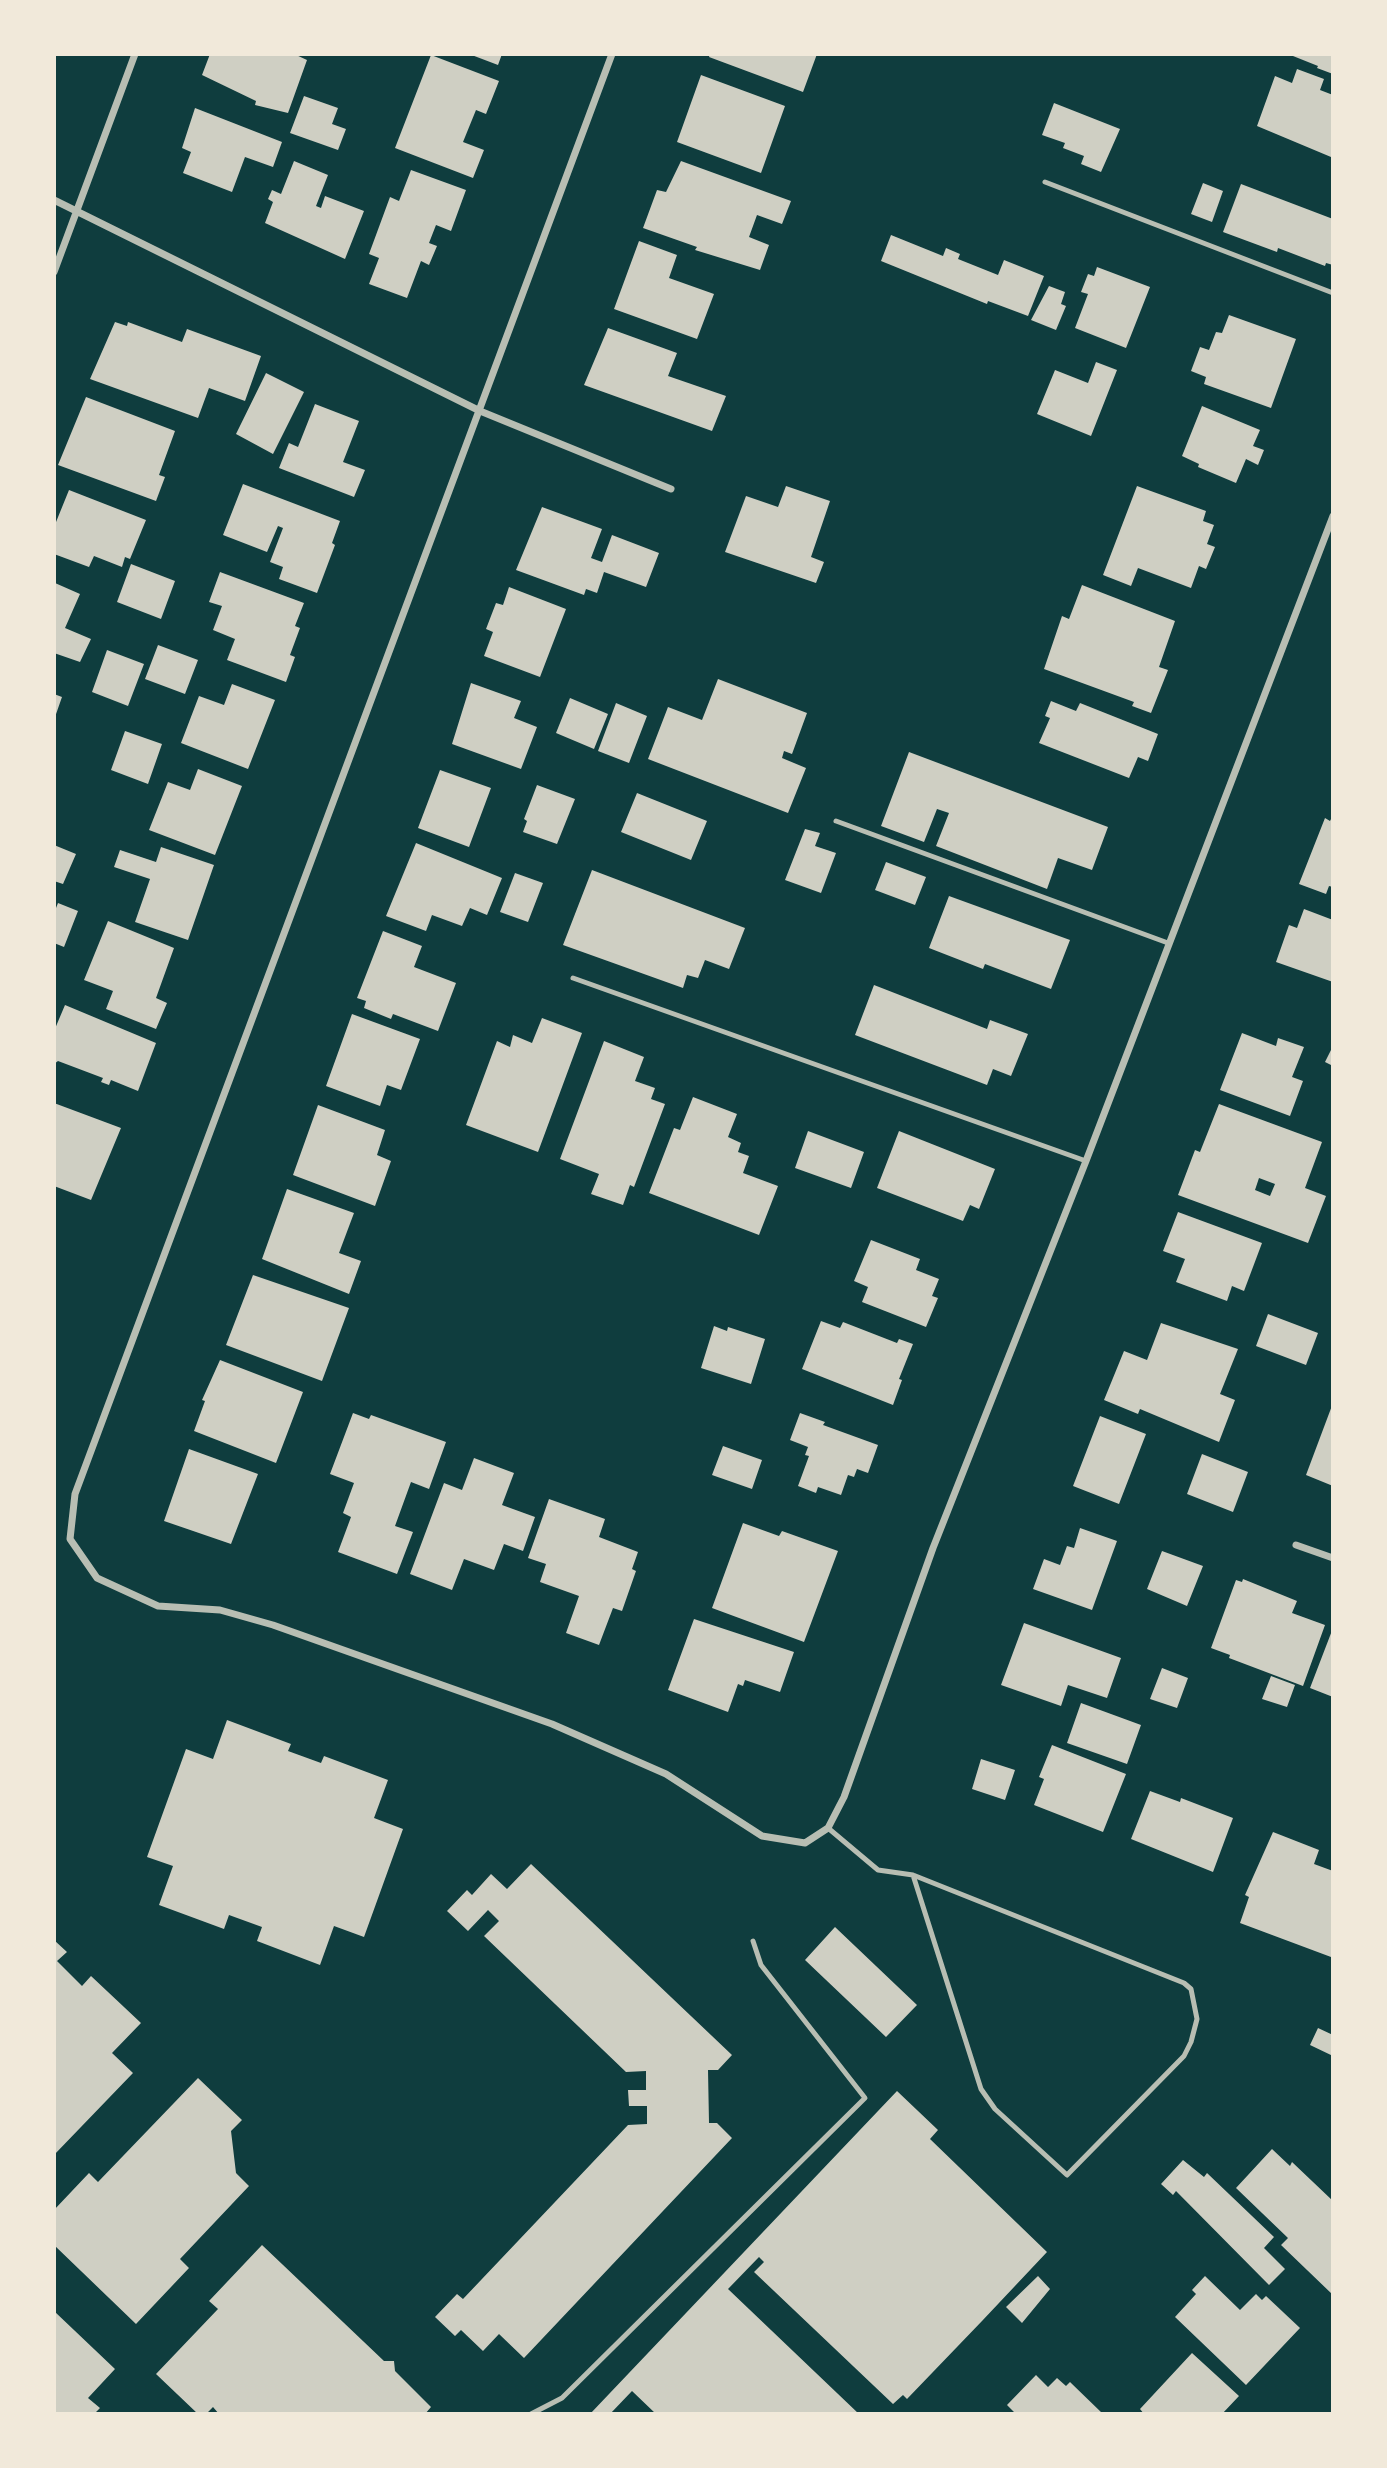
<!DOCTYPE html>
<style>
body{margin:0}
#map{position:relative;width:1387px;height:2468px;overflow:hidden;background:#0f3d3e;font-family:"PT Sans",sans-serif}
canvas{display:block}
.frame{position:absolute;inset:0;border:56px solid #f1e9da;pointer-events:none}
</style>
<div id="map">
<canvas width="1387" height="2468"></canvas>
<div class="frame"></div>
</div>
<script>
const ctx = document.querySelector('canvas').getContext('2d');
ctx.lineJoin = 'round';
function paint(path, color) {
  ctx.fillStyle = color;
  ctx.fill(path, 'evenodd');
}
function shape(rows) {
  const path = new Path2D();
  for (const r of rows) {
    path.moveTo(r[0], r[1]);
    for (let i = 2; i < r.length; i += 2) path.lineTo(r[i], r[i + 1]);
  }
  return path;
}
function trace(path, color, width, dash) {
  ctx.strokeStyle = color;
  ctx.lineWidth = width;
  ctx.lineCap = dash ? 'butt' : 'round';
  ctx.setLineDash(dash || []);
  ctx.stroke(path);
}
paint(shape([
 [210,54,294,54,307,60,288,113,255,105,256,101,202,75],
 [469,54,502,54,498,65],
 [710,54,817,54,803,92,709,57],
 [1288,54,1333,54,1333,74,1317,68,1318,66],
 [431,55,499,81,486,114,476,110,463,142,484,150,473,178,395,148],
 [1297,69,1324,79,1320,90,1333,95,1331,157,1257,126,1275,76,1292,83],
 [701,75,785,106,761,173,677,142],
 [304,96,338,108,332,124,346,129,338,150,290,133],
 [1054,103,1120,129,1101,172,1081,164,1084,156,1063,148,1065,143,1042,135],
 [195,108,282,142,273,167,245,157,232,192,183,173,191,152,182,148],
 [294,161,328,175,316,206,321,208,325,196,364,211,345,259,265,223,273,202,268,199,272,190,281,194],
 [681,161,791,201,782,224,757,215,749,237,769,245,760,270,695,250,697,247,643,228,657,190,666,192],
 [411,170,466,190,451,231,436,225,429,243,437,246,429,265,421,261,407,298,369,284,379,258,369,254,390,197,399,201],
 [1203,183,1223,191,1212,222,1191,214],
 [1241,184,1333,219,1333,265,1326,263,1325,266,1278,248,1277,252,1223,232],
 [891,235,943,256,946,248,960,254,958,259,998,275,1004,260,1044,276,1028,316,988,301,987,304,881,261],
 [639,241,677,255,669,278,714,294,697,339,614,309],
 [1097,267,1150,287,1126,348,1075,328,1088,294,1081,292,1088,274,1094,276],
 [1049,286,1065,292,1061,304,1066,306,1056,330,1031,320],
 [1229,315,1296,339,1271,408,1204,384,1206,377,1191,371,1200,347,1209,350,1216,332,1222,333],
 [115,322,127,326,128,322,182,342,187,329,261,356,245,401,209,388,198,418,90,379],
 [608,328,677,353,668,376,726,396,712,431,584,385],
 [1096,362,1117,370,1091,436,1037,414,1055,370,1088,383],
 [266,373,304,392,273,454,236,434],
 [86,397,175,431,159,475,165,477,156,501,58,465],
 [315,404,359,421,343,462,365,470,354,497,279,468,289,443,298,447],
 [1202,406,1260,430,1253,446,1264,450,1258,465,1246,459,1236,483,1198,467,1199,464,1182,456],
 [243,484,340,521,332,543,335,545,317,593,279,579,283,567,270,562,283,528,278,526,267,552,223,535],
 [786,486,830,501,811,557,824,562,816,583,725,552,746,496,778,507],
 [1137,486,1206,511,1203,521,1214,525,1207,544,1215,547,1206,569,1199,566,1191,588,1138,568,1131,586,1103,575],
 [69,490,146,520,130,559,125,557,122,567,94,556,89,567,54,554,54,527],
 [542,507,602,529,591,558,602,562,612,535,659,553,646,587,604,572,597,593,586,589,584,595,516,570],
 [131,564,175,581,161,619,117,602],
 [220,572,304,603,295,626,300,628,290,655,295,657,286,682,227,660,235,639,213,630,222,606,209,602],
 [55,583,80,594,65,628,91,639,80,662,54,653],
 [1082,585,1175,621,1159,667,1168,670,1151,713,1132,706,1134,702,1044,669,1062,616,1069,619],
 [509,587,566,609,540,677,484,656,493,632,486,629,496,603,503,605],
 [158,645,198,660,185,694,145,679],
 [107,650,144,664,128,706,92,692],
 [718,679,807,713,792,754,784,751,782,758,806,768,788,813,648,759,668,707,702,720],
 [471,683,521,701,514,718,537,727,521,769,452,744],
 [232,684,275,700,248,769,181,743,199,696,224,705],
 [54,694,62,697,55,717,54,717],
 [570,698,608,714,594,749,556,733],
 [1051,701,1076,711,1080,703,1158,734,1148,761,1138,757,1129,778,1039,743,1050,718,1045,716],
 [616,703,647,716,629,763,598,751],
 [125,731,162,744,148,784,111,770],
 [909,752,1108,827,1092,870,1058,858,1047,889,936,846,949,813,937,809,924,842,881,826],
 [198,769,242,786,215,855,149,830,168,782,190,790],
 [440,770,491,788,469,847,418,828],
 [537,785,575,799,557,844,523,832,527,821,524,819],
 [637,793,707,821,691,860,621,832],
 [1333,815,1333,887,1329,886,1326,894,1299,884,1325,818,1330,821],
 [805,829,820,833,815,846,836,853,821,893,785,880],
 [416,843,502,878,487,915,470,908,462,926,432,915,426,931,386,916],
 [54,845,76,854,63,884,54,881],
 [161,847,214,865,188,940,135,922,150,879,114,867,120,850,156,862],
 [886,862,926,877,915,905,875,890],
 [592,870,745,928,729,969,705,960,698,978,687,975,683,988,563,945],
 [515,873,543,883,528,922,500,912],
 [949,896,1070,940,1051,989,985,964,983,969,929,948],
 [58,903,78,911,64,947,54,943,54,913],
 [1304,909,1333,920,1333,982,1276,962,1289,925,1297,928],
 [108,921,174,948,156,998,167,1003,156,1029,106,1009,113,991,84,980],
 [383,931,422,946,414,967,456,983,438,1031,393,1014,391,1019,364,1008,366,1001,357,998],
 [874,985,987,1029,990,1020,1028,1034,1011,1076,993,1069,987,1085,855,1035],
 [65,1005,156,1043,138,1091,111,1080,109,1085,101,1082,103,1078,58,1061,54,1064,54,1031],
 [352,1014,420,1039,401,1090,387,1085,380,1106,326,1086],
 [542,1018,582,1033,538,1152,466,1125,497,1041,510,1047,513,1035,532,1043],
 [1242,1033,1276,1046,1278,1038,1304,1047,1292,1077,1303,1081,1290,1116,1220,1090],
 [604,1041,644,1057,635,1081,655,1088,651,1099,665,1104,634,1187,630,1185,623,1205,591,1194,599,1174,560,1159],
 [1333,1046,1333,1066,1325,1062],
 [693,1097,737,1114,728,1137,741,1143,738,1152,749,1156,743,1173,778,1186,759,1235,649,1193,674,1128,680,1130],
 [54,1103,121,1128,91,1200,54,1186],
 [1219,1104,1322,1142,1305,1188,1326,1196,1308,1243,1178,1195,1195,1150,1200,1152],
 [1259,1178,1275,1184,1270,1196,1255,1190],
 [318,1105,385,1130,377,1155,391,1161,375,1206,293,1175],
 [808,1131,864,1152,851,1188,795,1168],
 [899,1131,995,1169,979,1209,970,1205,963,1221,877,1188],
 [287,1189,354,1213,339,1253,361,1261,349,1294,262,1259],
 [1178,1212,1262,1243,1244,1291,1232,1286,1227,1301,1176,1282,1185,1259,1163,1251],
 [871,1240,920,1259,916,1270,939,1279,932,1296,938,1298,926,1327,862,1302,868,1287,854,1281],
 [253,1275,349,1308,322,1381,226,1345],
 [1268,1314,1318,1333,1306,1365,1256,1346],
 [821,1321,840,1328,843,1322,897,1343,899,1339,913,1344,899,1379,902,1380,893,1405,802,1369],
 [1161,1323,1238,1349,1220,1394,1235,1400,1219,1442,1140,1409,1138,1414,1104,1400,1124,1351,1147,1360],
 [714,1326,727,1331,728,1327,765,1339,751,1384,701,1368],
 [220,1360,303,1392,276,1463,194,1431,205,1401,202,1400],
 [1333,1403,1333,1486,1306,1475],
 [353,1413,369,1419,371,1415,446,1442,429,1489,411,1482,395,1526,413,1532,397,1574,338,1552,351,1517,343,1513,354,1483,330,1474],
 [800,1413,825,1422,823,1425,878,1445,868,1473,857,1469,854,1477,848,1475,841,1495,818,1487,816,1493,798,1486,809,1456,805,1455,808,1447,790,1440],
 [1100,1416,1146,1434,1119,1504,1073,1486],
 [723,1446,762,1460,752,1489,712,1475],
 [189,1449,258,1474,231,1544,164,1521],
 [1202,1454,1248,1472,1233,1512,1187,1494],
 [474,1458,514,1473,502,1505,535,1517,523,1551,504,1544,494,1570,464,1559,452,1590,410,1574,444,1483,462,1490],
 [549,1499,605,1519,599,1537,638,1552,632,1569,636,1571,622,1611,613,1608,599,1645,566,1633,579,1596,540,1582,546,1564,528,1558],
 [743,1523,779,1536,782,1531,838,1551,804,1642,712,1608],
 [1080,1528,1117,1541,1092,1610,1033,1589,1044,1559,1060,1565,1067,1546,1074,1548],
 [1162,1551,1203,1566,1187,1606,1147,1589],
 [1243,1579,1297,1601,1292,1613,1325,1625,1303,1686,1229,1658,1230,1655,1211,1648,1236,1580,1242,1582],
 [694,1619,794,1652,780,1692,745,1680,743,1686,738,1684,728,1712,668,1690],
 [1024,1623,1121,1658,1107,1698,1068,1685,1061,1706,1001,1685],
 [1333,1628,1333,1697,1310,1688],
 [1162,1668,1188,1678,1177,1708,1150,1699],
 [1271,1676,1295,1685,1287,1707,1262,1699],
 [1081,1703,1141,1725,1127,1764,1067,1743],
 [227,1720,291,1744,288,1751,321,1763,324,1756,388,1780,374,1818,403,1829,364,1937,334,1926,320,1965,257,1941,262,1927,229,1915,224,1929,159,1905,173,1866,147,1857,186,1749,213,1759],
 [1052,1745,1126,1774,1103,1832,1034,1805,1044,1779,1039,1777],
 [981,1759,1015,1770,1005,1800,972,1789],
 [1150,1791,1180,1802,1181,1798,1233,1818,1213,1872,1131,1839],
 [1273,1832,1319,1850,1314,1864,1333,1871,1331,1957,1240,1923,1249,1897,1245,1895],
 [531,1864,732,2055,718,2070,708,2070,709,2123,717,2123,732,2138,524,2358,499,2334,483,2351,461,2330,455,2336,435,2317,457,2294,463,2299,628,2125,647,2124,647,2106,629,2106,628,2090,646,2090,646,2071,626,2072,484,1936,499,1921,488,1910,468,1931,447,1911,467,1890,472,1895,491,1874,507,1889],
 [835,1927,917,2005,886,2037,805,1960],
 [54,1940,67,1952,57,1961,82,1986,91,1976,141,2023,112,2053,133,2073,54,2155],
 [1318,2028,1333,2035,1333,2056,1310,2045],
 [198,2078,242,2120,231,2131,236,2173,249,2186,180,2259,189,2268,136,2324,54,2245,54,2210,89,2173,98,2182],
 [897,2091,938,2130,930,2139,1047,2252,982,2321,907,2399,903,2395,893,2404,754,2272,764,2262,759,2257,728,2289,859,2414,656,2414,632,2391,610,2414,590,2414],
 [1272,2149,1290,2166,1292,2162,1333,2201,1333,2295,1281,2245,1288,2238,1236,2188],
 [1183,2160,1204,2177,1207,2173,1274,2237,1264,2248,1285,2269,1269,2285,1176,2191,1173,2195,1161,2184],
 [262,2245,384,2361,394,2361,395,2371,431,2407,425,2414,219,2414,213,2407,206,2414,198,2414,156,2374,218,2309,209,2301],
 [1038,2276,1050,2289,1022,2323,1006,2307],
 [1205,2276,1240,2310,1256,2294,1262,2300,1266,2296,1300,2328,1246,2385,1175,2317,1196,2294,1192,2290],
 [54,2311,115,2369,88,2398,100,2408,94,2414,54,2414],
 [1192,2353,1239,2396,1222,2414,1144,2414,1140,2409],
 [1036,2375,1048,2387,1057,2378,1066,2386,1070,2382,1103,2414,1016,2414,1007,2405]
]), '#cfcfc3');
trace(shape([
 [1045,182,1333,293],
 [836,821,1168,943],
 [573,978,1086,1161],
 [828,1828,878,1870,913,1875,1184,1983,1191,1989,1197,2019,1191,2042,1184,2056,1067,2175,995,2109,981,2089,913,1875],
 [531,2414,562,2398,865,2098,761,1965,753,1941]
]), '#b8beb3', 5);
trace(shape([
 [612,54,75,1494,70,1539,97,1578,158,1606,220,1610,273,1625,552,1724,666,1774,762,1836,805,1843,828,1828,844,1797,933,1548,1086,1161,1333,516],
 [54,200,480,411,671,489],
 [54,272,135,54],
 [1296,1545,1333,1558]
]), '#b8beb3', 7);
</script>
